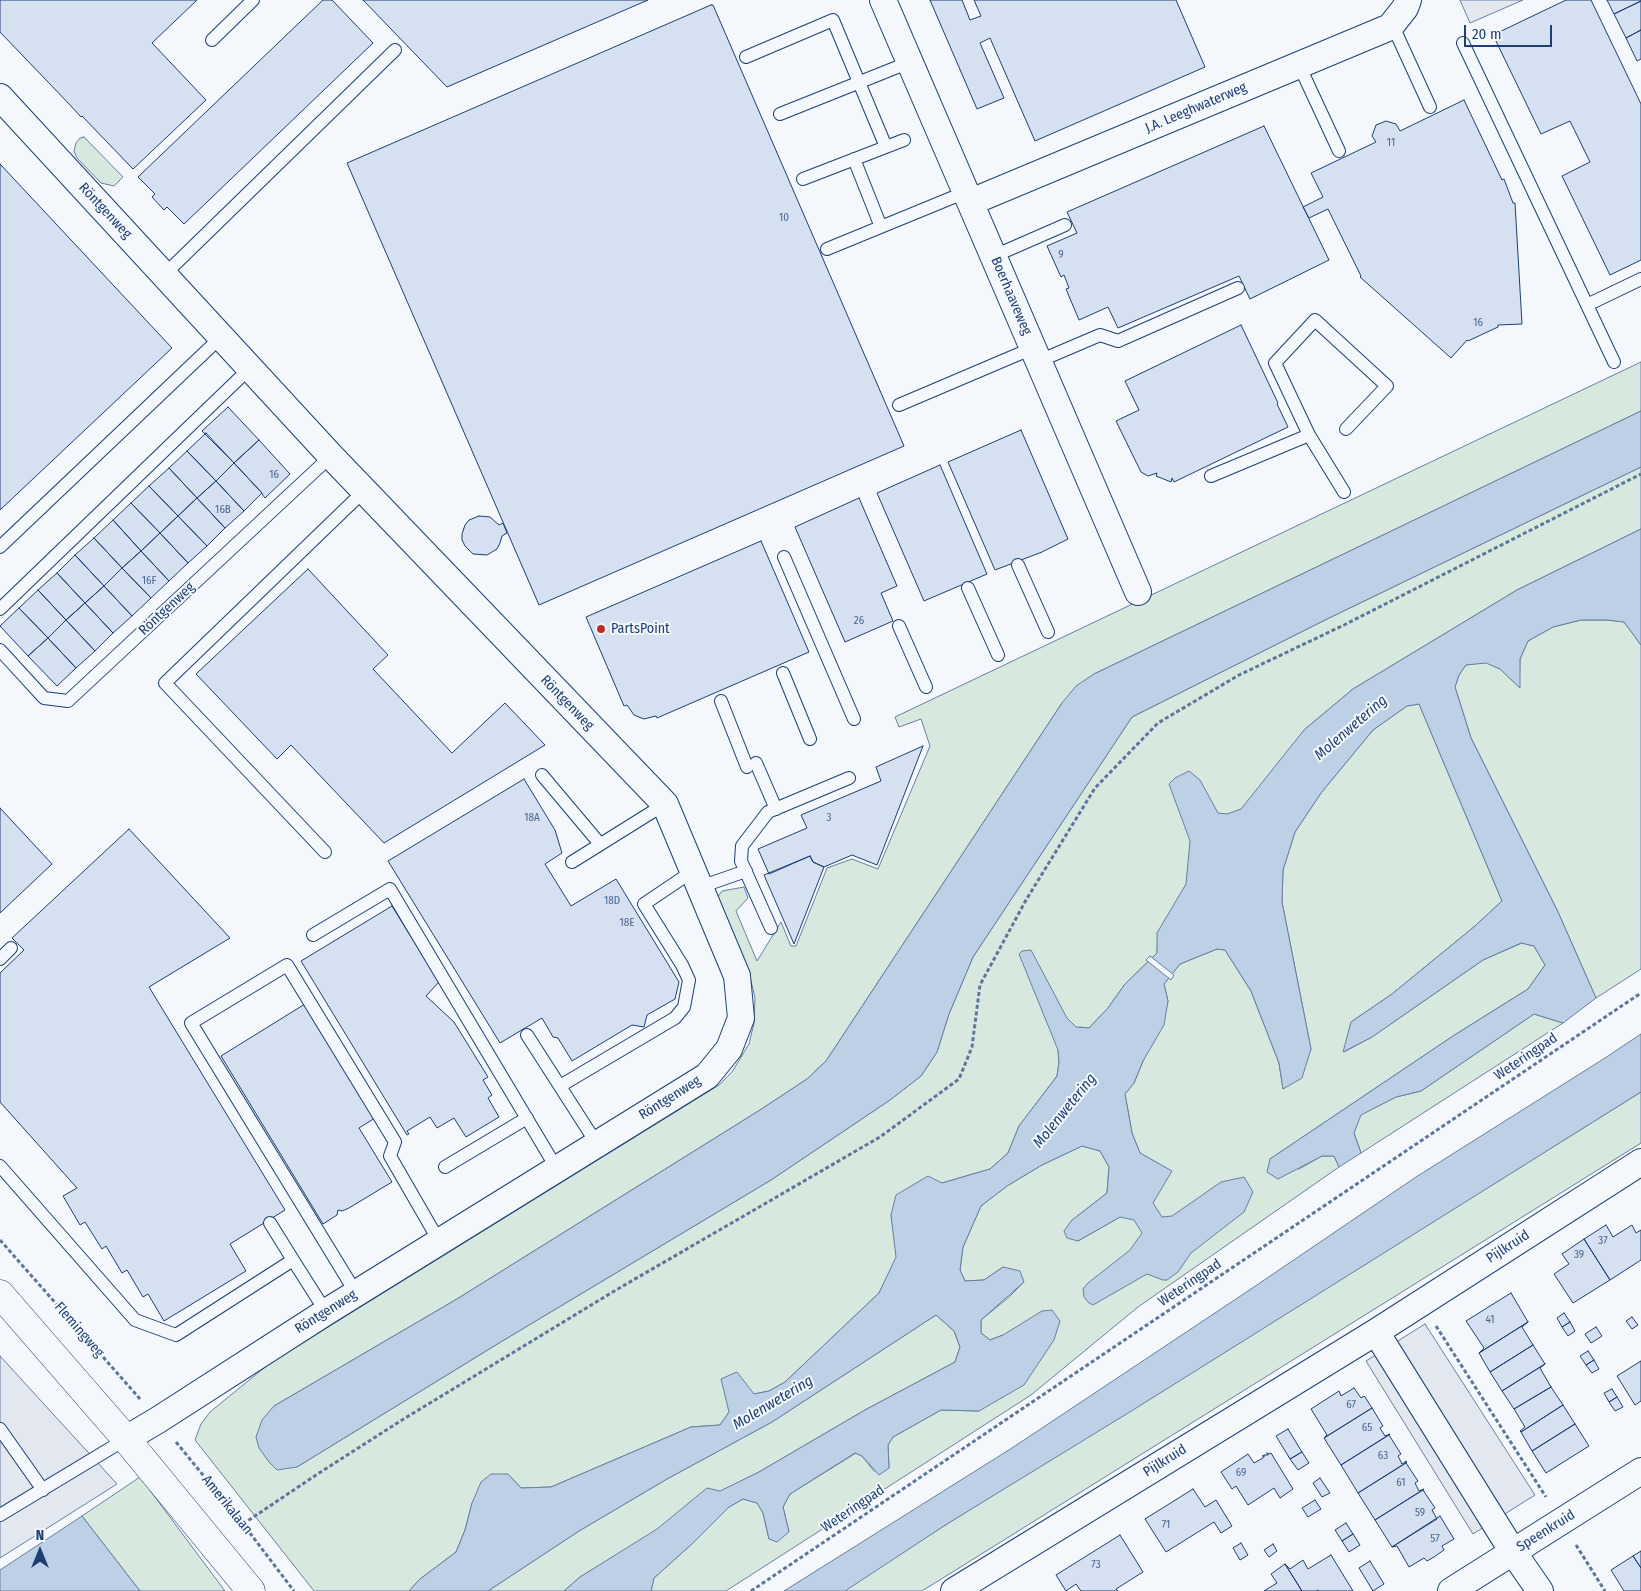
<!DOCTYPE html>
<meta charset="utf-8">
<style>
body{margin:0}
#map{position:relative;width:1641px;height:1591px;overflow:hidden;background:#f4f7fb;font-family:"Fira Sans Condensed",sans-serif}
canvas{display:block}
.north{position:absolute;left:15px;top:1526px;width:50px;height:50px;-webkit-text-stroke:4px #f4f7fb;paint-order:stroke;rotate:0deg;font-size:14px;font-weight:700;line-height:20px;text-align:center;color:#1d3f73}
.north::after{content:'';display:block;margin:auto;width:18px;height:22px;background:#1d3f73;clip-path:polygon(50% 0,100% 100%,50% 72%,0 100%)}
.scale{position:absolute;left:1464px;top:25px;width:88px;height:22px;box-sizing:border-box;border:2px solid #1d3f73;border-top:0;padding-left:6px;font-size:15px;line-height:18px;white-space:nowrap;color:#1d3f73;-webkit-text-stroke:4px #f4f7fb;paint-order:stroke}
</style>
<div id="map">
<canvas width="1641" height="1591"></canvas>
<div class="north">N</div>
<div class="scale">20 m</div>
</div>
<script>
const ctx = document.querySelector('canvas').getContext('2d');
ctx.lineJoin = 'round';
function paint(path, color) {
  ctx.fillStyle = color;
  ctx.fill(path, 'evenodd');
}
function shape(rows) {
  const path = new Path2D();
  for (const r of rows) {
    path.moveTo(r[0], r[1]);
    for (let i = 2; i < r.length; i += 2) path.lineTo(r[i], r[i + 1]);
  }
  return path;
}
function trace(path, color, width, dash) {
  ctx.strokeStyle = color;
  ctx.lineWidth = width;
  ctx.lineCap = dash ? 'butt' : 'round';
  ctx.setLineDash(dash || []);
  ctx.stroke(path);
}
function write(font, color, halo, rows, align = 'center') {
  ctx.font = font + ' "Fira Sans Condensed",sans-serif';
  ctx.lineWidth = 4;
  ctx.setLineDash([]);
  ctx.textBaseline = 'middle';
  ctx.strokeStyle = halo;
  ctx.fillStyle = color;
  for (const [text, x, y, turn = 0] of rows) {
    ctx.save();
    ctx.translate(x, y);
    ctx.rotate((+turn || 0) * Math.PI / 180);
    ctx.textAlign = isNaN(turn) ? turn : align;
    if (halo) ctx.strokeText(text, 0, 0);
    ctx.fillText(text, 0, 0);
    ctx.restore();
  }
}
const green = shape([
 [84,137,123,177,114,186,101,183,77,158,74,151,76,143,80,138,84,137],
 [1641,362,1641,411,1094,674,1062,703,826,1061,807,1079,760,1110,457,1299,274,1406,297,1467,499,1343,771,1180,890,1100,921,1076,937,1052,949,1014,973,957,1132,717,1325,620,1641,467,1641,529,1517,590,1353,689,1304,730,1158,932,1157,953,1125,984,1108,1008,1089,1028,1079,1027,1058,1050,1059,1062,1057,1076,1019,1126,1008,1153,990,1169,942,1183,891,1215,897,1257,879,1293,785,1382,769,1391,754,1394,729,1412,720,1425,691,1427,551,1487,521,1488,508,1474,472,1503,465,1530,456,1552,420,1579,409,1591,314,1591,195,1440,201,1424,210,1412,270,1363,719,1085,732,1072,749,1044,754,1023,755,998,750,977,717,898,722,891,744,887,748,898,736,911,757,961,781,922,791,946,796,946,827,868,852,859,878,869,930,746,921,719,899,727,895,717,1641,362],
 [1581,620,1607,620,1624,622,1641,645,1641,969,1596,998,1558,912,1471,738,1455,687,1459,675,1466,665,1486,662,1500,669,1519,687,1520,659,1528,641,1553,627,1581,620],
 [1419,704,1502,901,1475,926,1392,994,1351,1022,1344,1052,1372,1037,1483,960,1522,943,1534,946,1545,965,1528,989,1453,1036,1270,1159,1299,1169,1322,1156,1334,1156,1339,1167,1138,1307,1031,1395,726,1591,651,1591,654,1578,693,1543,729,1507,743,1499,757,1503,763,1513,769,1539,789,1532,783,1507,790,1494,856,1453,862,1456,874,1471,889,1468,888,1445,893,1437,941,1410,979,1411,1003,1335,990,1340,981,1333,981,1320,1009,1297,1024,1282,1003,1267,984,1280,965,1281,960,1270,963,1247,981,1206,1007,1186,1042,1165,1082,1146,1100,1151,1109,1167,1107,1193,1071,1221,1078,1241,1120,1217,1171,1171,1140,1153,1132,1133,1125,1094,1134,1083,1168,1001,1164,984,1180,964,1217,949,1225,950,1251,991,1279,1063,1283,1089,1311,1049,1282,902,1283,870,1295,832,1321,793,1373,730,1407,706,1419,704],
 [1534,1014,1563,1023,1361,1153,1354,1133,1360,1115,1396,1097,1421,1091,1534,1014],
 [1641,1092,1641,1143,922,1591,842,1591,947,1524,1641,1092],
 [936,1315,954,1331,960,1347,955,1362,865,1410,759,1472,720,1492,580,1577,564,1591,488,1591,579,1531,667,1479,772,1422,936,1315],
 [140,1477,225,1591,140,1591,82,1516,140,1477]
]);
paint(green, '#d7e8df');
trace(green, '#687fa3', 1);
const parking = shape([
 [1460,0,1523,0,1470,23,1460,0],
 [1425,1324,1535,1495,1473,1534,1366,1361,1425,1324],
 [0,1356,117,1484,0,1558,0,1356]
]);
paint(parking, '#e3e8f0');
trace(parking, '#687fa3', 1);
const water = shape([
 [1641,411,1641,467,1325,620,1132,717,973,957,949,1014,937,1052,921,1076,890,1100,771,1180,499,1343,297,1467,277,1470,269,1462,259,1448,256,1437,262,1420,274,1406,457,1299,760,1110,807,1079,826,1061,1062,703,1076,686,1094,674,1641,411],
 [1641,529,1641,645,1624,622,1607,620,1581,620,1553,627,1528,641,1520,659,1520,688,1500,669,1486,663,1466,665,1459,675,1455,687,1471,738,1558,912,1596,998,1563,1023,1534,1014,1421,1091,1396,1097,1361,1115,1354,1133,1361,1153,1339,1167,1334,1156,1322,1156,1278,1179,1267,1172,1270,1159,1453,1036,1528,989,1545,965,1534,946,1521,943,1483,960,1372,1037,1343,1052,1351,1022,1392,994,1475,926,1502,901,1419,704,1407,706,1373,730,1321,793,1295,832,1283,870,1282,902,1311,1049,1302,1078,1283,1089,1279,1063,1251,991,1225,950,1217,949,1180,964,1164,984,1168,1001,1164,1025,1143,1061,1134,1083,1125,1094,1132,1133,1140,1153,1172,1171,1153,1203,1162,1217,1172,1216,1221,1182,1244,1177,1253,1192,1244,1212,1191,1253,1178,1272,1167,1280,1163,1280,1147,1274,1093,1305,1089,1303,1084,1297,1083,1289,1088,1283,1130,1250,1142,1233,1134,1220,1120,1217,1078,1241,1067,1238,1064,1231,1071,1221,1107,1193,1109,1167,1100,1151,1082,1146,1042,1165,1007,1186,981,1206,963,1247,960,1270,965,1281,984,1280,1003,1267,1020,1271,1024,1282,981,1320,981,1333,990,1340,1003,1335,1042,1311,1052,1310,1060,1321,1054,1340,1024,1385,979,1411,941,1410,893,1437,888,1445,889,1468,879,1475,862,1456,855,1453,790,1494,783,1507,789,1532,777,1542,769,1539,763,1513,757,1503,743,1499,729,1507,693,1543,654,1578,651,1591,564,1591,580,1577,657,1529,707,1488,720,1491,759,1472,865,1410,955,1362,960,1347,954,1331,936,1315,772,1422,667,1479,579,1531,488,1591,409,1591,420,1579,456,1552,465,1530,472,1503,481,1482,491,1474,508,1474,521,1488,551,1487,691,1427,720,1425,729,1412,721,1379,737,1372,754,1394,769,1391,785,1382,879,1293,896,1257,891,1215,896,1195,928,1176,942,1183,990,1169,1008,1153,1019,1126,1057,1076,1059,1062,1058,1050,1019,954,1022,951,1031,950,1067,1018,1076,1027,1089,1028,1108,1008,1125,984,1157,953,1157,933,1186,884,1190,841,1169,784,1175,778,1189,771,1200,780,1218,813,1227,814,1241,809,1304,730,1353,689,1517,590,1641,529],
 [1641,1034,1641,1092,1133,1410,947,1524,845,1591,784,1591,1012,1448,1251,1289,1416,1177,1605,1058,1641,1034],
 [82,1516,140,1591,0,1591,0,1570,82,1516]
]);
paint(water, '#bed0e5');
trace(water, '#687fa3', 1);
const pier = shape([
 [1150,956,1174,975,1171,980,1146,960,1150,956]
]);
paint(pier, '#f4f7fb');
trace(pier, '#687fa3', 1);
const building = shape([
 [0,0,197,0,152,43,206,100,133,169,82,116,81,117,71,106,0,32,0,0],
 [323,0,332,0,373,43,184,224,167,207,164,210,152,197,155,194,138,177,323,0],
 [363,0,648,0,447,87,363,0],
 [930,0,962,0,970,20,981,16,974,0,1176,0,1205,67,1035,141,990,38,980,43,1004,98,977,109,930,0],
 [1566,0,1591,0,1641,104,1641,260,1610,275,1562,176,1590,162,1570,121,1541,134,1493,35,1566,0],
 [1607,0,1641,0,1641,1,1614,14,1607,0],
 [1641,1,1641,30,1626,38,1614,14,1641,1],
 [711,5,713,5,904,446,539,605,347,163,711,5],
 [1641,30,1641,59,1637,61,1626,38,1641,30],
 [1464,100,1502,180,1504,179,1513,203,1515,203,1522,324,1498,325,1498,327,1468,341,1467,340,1451,358,1360,277,1361,276,1328,209,1309,218,1303,207,1323,197,1311,173,1376,142,1372,136,1376,125,1386,121,1396,124,1400,131,1464,100],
 [1264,126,1329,260,1250,299,1239,276,1118,328,1108,307,1079,320,1066,289,1069,288,1064,275,1061,277,1047,246,1077,233,1067,212,1264,126],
 [0,164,172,348,0,510,0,164],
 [1241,325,1278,403,1277,404,1288,427,1174,482,1172,478,1171,482,1156,476,1157,473,1148,476,1141,472,1116,421,1139,410,1125,381,1241,325],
 [228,407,259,440,234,463,202,431,228,407],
 [1021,430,1068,539,1042,552,995,570,948,462,1021,430],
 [206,433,234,463,216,481,187,451,206,433],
 [259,440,290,474,265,498,262,494,262,493,234,463,259,440],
 [187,451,216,481,197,498,169,468,187,451],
 [234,463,262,493,244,511,216,481,234,463],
 [940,465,987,574,924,601,877,493,940,465],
 [169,468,197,498,178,516,149,486,169,468],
 [216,481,244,511,225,528,197,498,216,481],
 [149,486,178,516,160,533,131,503,149,486],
 [197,498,225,528,207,546,178,516,197,498],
 [859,498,897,586,881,593,893,621,845,642,795,527,859,498],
 [131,503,160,533,141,551,113,520,131,503],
 [178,516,207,546,188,563,160,533,178,516],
 [479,516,490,517,499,525,503,523,507,533,502,536,500,543,497,549,487,555,473,554,465,546,462,540,462,534,465,525,469,520,479,516],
 [113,520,141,551,122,568,94,538,113,520],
 [160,533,188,563,169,581,141,551,160,533],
 [94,538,122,568,104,586,75,555,94,538],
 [761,541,809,652,657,718,656,716,644,719,634,715,627,705,624,706,586,617,761,541],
 [141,551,169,581,151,598,122,568,141,551],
 [75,555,104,586,85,603,57,573,75,555],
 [122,568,151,598,132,616,104,586,122,568],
 [308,569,388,655,373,669,452,753,505,703,545,745,384,843,291,745,277,759,196,674,308,569],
 [57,573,85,603,66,620,38,590,57,573],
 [104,586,132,616,113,633,85,603,104,586],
 [38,590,66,620,48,638,19,608,38,590],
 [85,603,113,633,95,651,66,620,85,603],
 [19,608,48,638,28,656,0,626,19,608],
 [66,620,95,651,76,668,48,638,66,620],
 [48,638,76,668,57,686,28,656,48,638],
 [923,746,877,865,852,855,824,867,813,862,810,856,769,874,758,849,807,828,801,815,881,781,876,767,923,746],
 [524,779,555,830,562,853,545,864,571,906,616,879,679,982,675,999,647,1015,644,1027,632,1025,572,1061,558,1038,553,1037,542,1018,500,1043,388,861,524,779],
 [0,808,52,864,0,913,0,808],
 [129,829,230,938,149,987,285,1210,230,1244,246,1271,164,1321,148,1294,143,1297,127,1270,122,1273,106,1246,102,1249,85,1222,80,1225,63,1196,77,1188,0,1102,0,973,24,950,12,938,129,829],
 [810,856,813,862,824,867,794,944,764,875,810,856],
 [392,906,439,982,426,996,454,1022,488,1077,483,1080,492,1095,488,1098,499,1117,466,1137,454,1118,437,1128,430,1117,407,1131,409,1134,407,1135,301,961,392,906],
 [305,1004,375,1118,359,1128,392,1182,349,1208,342,1211,338,1210,337,1215,323,1224,221,1056,305,1004],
 [1606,1225,1613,1237,1632,1225,1636,1233,1641,1230,1641,1260,1610,1280,1584,1239,1606,1225],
 [1584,1239,1610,1280,1573,1303,1554,1274,1569,1264,1562,1254,1584,1239],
 [1511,1293,1528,1322,1479,1353,1484,1348,1466,1321,1511,1293],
 [1564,1313,1570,1322,1562,1327,1557,1318,1564,1313],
 [1632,1317,1638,1325,1632,1329,1626,1321,1632,1317],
 [1528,1322,1522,1327,1533,1345,1490,1372,1479,1353,1528,1322],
 [1570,1322,1575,1331,1568,1336,1562,1327,1570,1322],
 [1596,1327,1602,1336,1591,1343,1585,1334,1596,1327],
 [1533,1345,1545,1364,1502,1391,1490,1372,1533,1345],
 [1588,1351,1594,1360,1586,1365,1580,1356,1588,1351],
 [1594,1360,1599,1369,1592,1373,1586,1365,1594,1360],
 [1641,1361,1641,1401,1635,1405,1617,1376,1641,1361],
 [1545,1364,1540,1368,1551,1387,1514,1409,1502,1391,1545,1364],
 [1551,1387,1563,1405,1521,1432,1520,1431,1525,1427,1514,1409,1551,1387],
 [1354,1388,1361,1398,1364,1396,1365,1397,1372,1408,1324,1438,1327,1435,1311,1409,1339,1391,1341,1396,1354,1388],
 [1612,1389,1617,1397,1609,1402,1604,1393,1612,1389],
 [1617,1397,1623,1407,1615,1411,1609,1402,1617,1397],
 [1563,1405,1575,1424,1532,1451,1521,1432,1563,1405],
 [1372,1408,1383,1426,1380,1428,1385,1436,1390,1434,1341,1465,1324,1438,1372,1408],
 [1575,1424,1589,1446,1546,1473,1532,1451,1575,1424],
 [1288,1429,1302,1452,1290,1459,1276,1436,1288,1429],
 [1389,1435,1401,1454,1398,1456,1402,1464,1406,1461,1407,1462,1358,1493,1341,1465,1389,1435],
 [1302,1452,1309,1463,1298,1470,1290,1459,1302,1452],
 [1267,1453,1269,1454,1271,1453,1293,1489,1280,1498,1274,1488,1248,1505,1236,1486,1232,1489,1221,1472,1248,1454,1254,1463,1263,1458,1263,1455,1264,1457,1264,1455,1268,1455,1267,1453],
 [1406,1463,1418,1481,1415,1483,1419,1491,1424,1489,1375,1520,1358,1493,1406,1463],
 [1320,1478,1330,1493,1322,1497,1313,1483,1320,1478],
 [1193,1489,1205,1507,1216,1500,1232,1526,1221,1533,1214,1522,1166,1552,1145,1519,1193,1489],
 [1423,1490,1435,1508,1432,1510,1437,1519,1392,1547,1375,1520,1423,1490],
 [1315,1500,1321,1509,1308,1517,1302,1508,1315,1500],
 [1440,1516,1454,1539,1442,1546,1444,1550,1434,1557,1427,1561,1424,1558,1409,1567,1397,1546,1392,1547,1440,1516],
 [1346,1523,1353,1534,1342,1541,1335,1530,1346,1523],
 [1353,1534,1360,1545,1349,1552,1342,1541,1353,1534],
 [1120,1535,1143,1572,1116,1589,1118,1591,1081,1591,1076,1584,1066,1591,1056,1575,1120,1535],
 [1241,1543,1248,1555,1240,1560,1233,1548,1241,1543],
 [1273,1544,1277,1551,1269,1557,1264,1550,1273,1544],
 [1641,1551,1641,1568,1633,1556,1641,1551],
 [1331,1555,1353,1591,1319,1591,1318,1590,1316,1591,1302,1591,1285,1564,1290,1569,1303,1560,1308,1569,1331,1555],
 [1633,1556,1641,1568,1641,1591,1624,1591,1611,1570,1633,1556],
 [1370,1561,1384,1584,1373,1591,1359,1568,1370,1561],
 [1285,1564,1302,1591,1264,1591,1277,1583,1271,1574,1285,1564]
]);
paint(building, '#d5e0f0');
trace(building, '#1d3f73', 1);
const service = shape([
 [1392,24,1430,107],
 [212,40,253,0],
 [1463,43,1614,362],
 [746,57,833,20,886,147],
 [1299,65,1339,151],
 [780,114,910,62],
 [854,159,881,227],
 [803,179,904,140],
 [827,249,966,192],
 [994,256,1065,225],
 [164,275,395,50],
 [1587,305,1641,279],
 [1039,361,1100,335,1118,341,1238,288],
 [899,405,1033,348],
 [1309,435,1275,363,1315,320,1387,386,1346,429],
 [1211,476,1309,435,1344,492],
 [0,547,221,337],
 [784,557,854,719],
 [1018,565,1048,632],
 [968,588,998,655],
 [0,609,250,368],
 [899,626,926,687],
 [0,650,44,698,68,701,331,456],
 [783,673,810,739],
 [721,701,747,767],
 [756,763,776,809],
 [542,775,600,844],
 [325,852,165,683,364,491],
 [572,862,665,804],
 [700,887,746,871],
 [771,928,741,861,742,846,768,812,849,778],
 [313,935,390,889,557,1169],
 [0,959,11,948],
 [527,1035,597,1144],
 [560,1086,675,1018,684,1007,689,980,682,965,644,904,693,871],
 [0,1166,135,1320,176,1335,293,1260,326,1312],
 [445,1167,527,1118],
 [270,1223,293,1260],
 [356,1293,191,1023,287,965,395,1142,390,1156,439,1241],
 [0,1429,43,1490],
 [0,1515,126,1439]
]);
const minor = shape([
 [883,0,1138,592],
 [0,97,331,456,665,804,737,976,741,1018,729,1049,707,1076,326,1312,158,1420,126,1439],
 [971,202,1390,27,1405,8,1408,0],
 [1376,1332,1513,1552,1540,1591],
 [954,1591,1376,1332,1641,1162],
 [1451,1591,1641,1471]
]);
const tertiary = shape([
 [0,1294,126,1439,251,1591]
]);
trace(service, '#1d3f73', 14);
trace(minor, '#1d3f73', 28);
trace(tertiary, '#1d3f73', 29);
trace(shape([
 [0,1240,140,1399],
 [1436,1326,1546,1497],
 [176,1442,243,1524,294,1591],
 [243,1524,316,1475,402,1420,616,1290,880,1137,959,1079,972,1047,980,985,1026,900,1095,788,1158,723,1239,675,1344,625,1641,474],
 [1576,1545,1605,1591],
 [751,1591,1641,993]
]), '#5e769c', 3, [4, 2.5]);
trace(service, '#f4f7fb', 12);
trace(minor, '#f4f7fb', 26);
trace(tertiary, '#f4f7fb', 28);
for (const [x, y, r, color] of [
 [601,629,5,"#c62828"]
]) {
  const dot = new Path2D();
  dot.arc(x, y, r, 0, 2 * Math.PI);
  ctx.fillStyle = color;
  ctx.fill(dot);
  trace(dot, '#f4f7fb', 2);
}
write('11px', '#4b6792', null, [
 ["11",1391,143],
 ["10",784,218],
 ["9",1061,255],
 ["16",1478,323],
 ["16",274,475],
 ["16B",223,510],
 ["16F",149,581],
 ["26",859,621],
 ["18A",532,818],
 ["3",829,818],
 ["18D",612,901],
 ["18E",627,923],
 ["37",1603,1241],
 ["39",1579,1255],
 ["41",1490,1320],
 ["67",1351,1405],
 ["65",1367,1428],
 ["63",1383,1456],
 ["69",1241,1473],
 ["61",1401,1483],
 ["59",1420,1513],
 ["71",1166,1525],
 ["57",1435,1539],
 ["73",1096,1565]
]);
write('14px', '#1d3f73', '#f4f7fb', [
 ["J.A. Leeghwaterweg",1196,108,-23],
 ["Röntgenweg",105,211,47],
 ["Boerhaaveweg",1011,296,67],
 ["Röntgenweg",167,609,-43],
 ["Röntgenweg",567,703,46],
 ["Weteringpad",1526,1057,-34],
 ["Röntgenweg",670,1098,-32],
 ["Pijlkruid",1508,1247,-33],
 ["Weteringpad",1190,1283,-34],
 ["Röntgenweg",326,1312,-32],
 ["Flemingweg",79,1330,49],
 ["Pijlkruid",1165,1461,-32],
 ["Amerikalaan",227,1505,51],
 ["Weteringpad",853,1509,-34],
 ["Speenkruid",1546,1531,-32]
]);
write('14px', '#1d3f73', '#f4f7fb', [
 ["PartsPoint",611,629]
], 'left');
write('italic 15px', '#1d3f73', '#f4f7fb', [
 ["Molenwetering",1351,728,-41],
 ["Molenwetering",1065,1111,-51],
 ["Molenwetering",773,1403,-31]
]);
</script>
